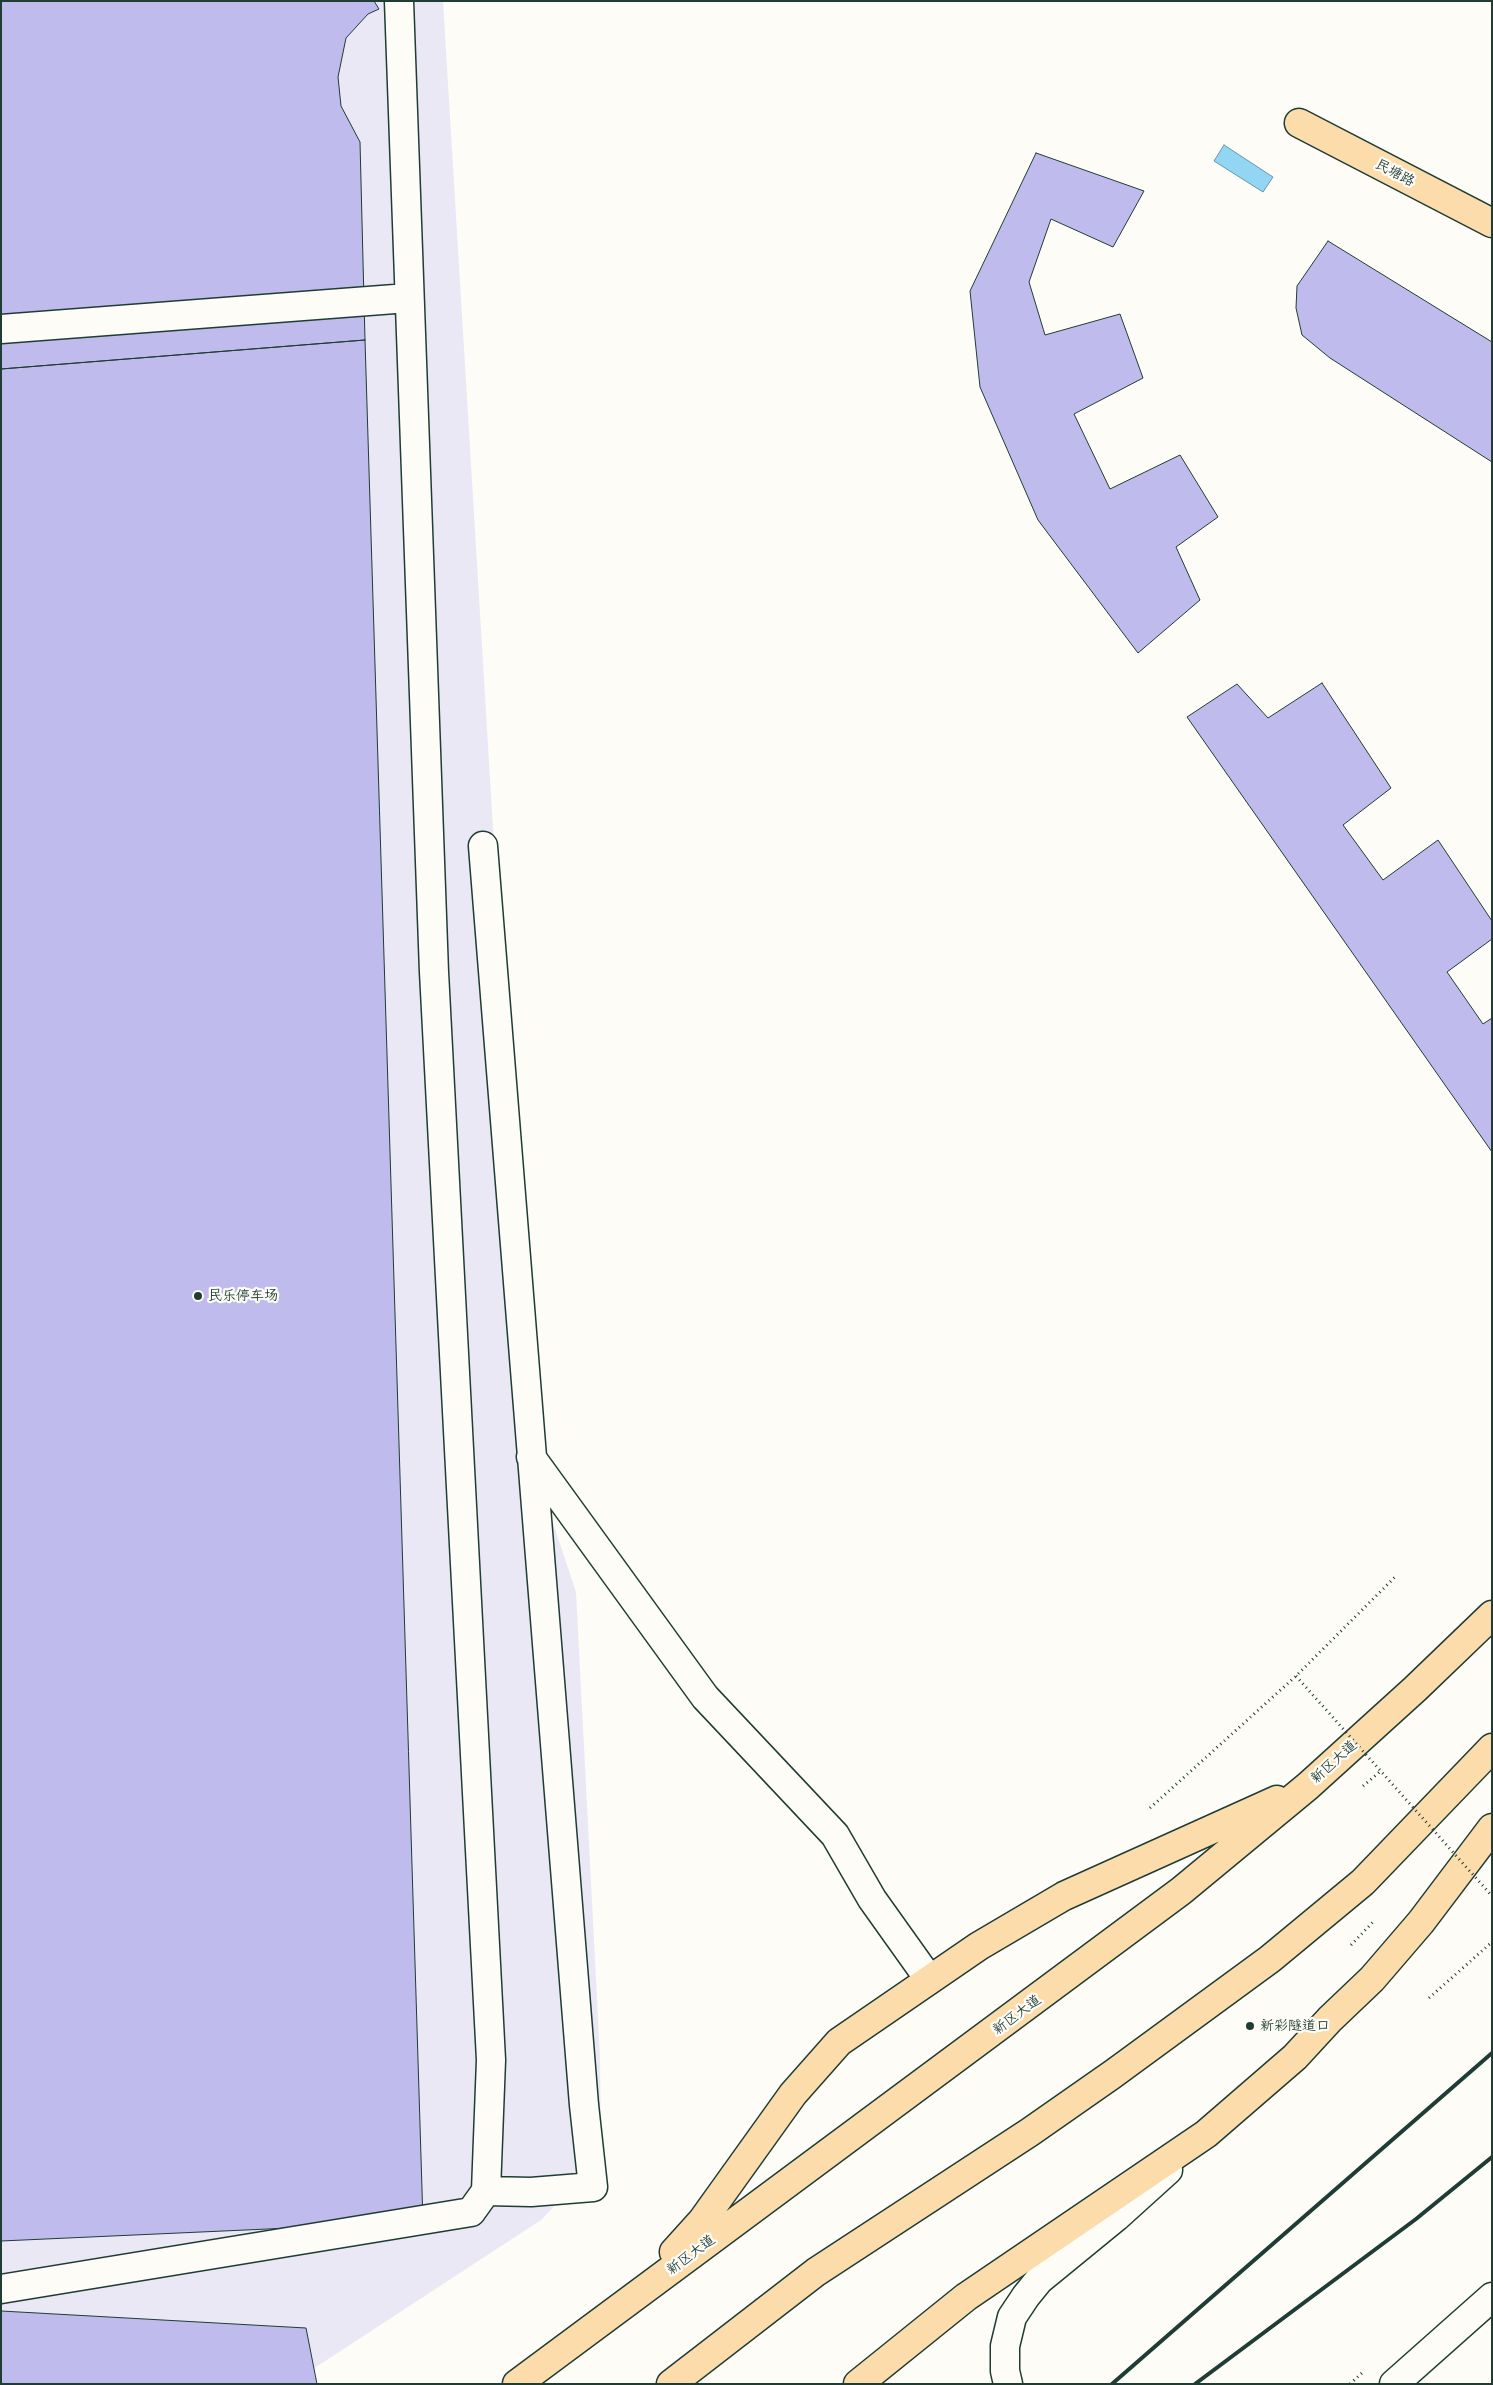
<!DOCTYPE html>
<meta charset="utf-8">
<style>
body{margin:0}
#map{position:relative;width:1493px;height:2385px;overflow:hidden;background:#fdfcf7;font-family:Delius,sans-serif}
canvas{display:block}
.frame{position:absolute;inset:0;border:2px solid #1f3d34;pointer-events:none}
</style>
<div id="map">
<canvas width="1493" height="2385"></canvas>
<div class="frame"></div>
</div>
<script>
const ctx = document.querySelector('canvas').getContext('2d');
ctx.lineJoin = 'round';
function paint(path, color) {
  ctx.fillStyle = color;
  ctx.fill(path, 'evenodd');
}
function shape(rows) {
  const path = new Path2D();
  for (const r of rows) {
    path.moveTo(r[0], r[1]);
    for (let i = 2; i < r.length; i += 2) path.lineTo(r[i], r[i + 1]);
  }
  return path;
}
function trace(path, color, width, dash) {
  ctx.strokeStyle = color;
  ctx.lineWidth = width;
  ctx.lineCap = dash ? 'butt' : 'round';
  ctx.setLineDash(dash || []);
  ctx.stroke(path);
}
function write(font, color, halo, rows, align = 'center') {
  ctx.font = font + ' Delius,"LXGW WenKai TC",sans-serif';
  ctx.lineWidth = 4.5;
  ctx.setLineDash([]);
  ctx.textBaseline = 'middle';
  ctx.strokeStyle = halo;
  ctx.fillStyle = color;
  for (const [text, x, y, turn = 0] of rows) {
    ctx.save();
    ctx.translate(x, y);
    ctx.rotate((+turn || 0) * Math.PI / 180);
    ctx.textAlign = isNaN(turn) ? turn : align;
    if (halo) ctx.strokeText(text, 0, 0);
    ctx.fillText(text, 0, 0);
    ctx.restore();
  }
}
paint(shape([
 [1,1,443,1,531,1457,576,1592,600,2057,601,2157,541,2220,290,2384,1,2384]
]), '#eae8f4');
const water = shape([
 [1224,145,1273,177,1263,192,1214,161,1224,145]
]);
paint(water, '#92d6f4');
trace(water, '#6499a7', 1);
const building = shape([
 [1,1,374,1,379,9,368,14,346,38,338,77,341,106,360,142,365,340,1,369,1,1],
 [1036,153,1144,191,1113,247,1051,219,1029,282,1045,335,1120,314,1143,378,1074,414,1110,489,1180,455,1218,517,1176,547,1200,600,1138,653,1038,520,980,387,970,291,1036,153],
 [1328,241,1492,342,1492,462,1330,358,1302,335,1296,308,1297,286,1328,241],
 [365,340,423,2222,1,2241,1,369,365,340],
 [1322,683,1391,788,1343,825,1383,880,1438,840,1492,921,1492,939,1447,972,1483,1024,1492,1018,1492,1152,1187,717,1237,684,1268,718,1322,683],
 [1,2311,306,2328,317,2384,1,2384,1,2311]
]);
paint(building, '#bfbbed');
trace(building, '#1f3d34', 1);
const minor = shape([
 [1,329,408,298],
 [483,846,584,2105,593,2187,531,2192,486,2191],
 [531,1457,705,1697,835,1835,872,1899,929,1979],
 [1,2289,471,2212,486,2191,491,2060,434,972,399,1],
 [1008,2384,1005,2371,1005,2346,1012,2317,1026,2296,1039,2280,1116,2217,1168,2170],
 [1394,2384,1492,2297]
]);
const major = shape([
 [1299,123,1492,223],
 [674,2252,702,2221,793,2094,839,2042,979,1946,1064,1896,1277,1800],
 [517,2384,1181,1891,1308,1786,1415,1689,1492,1615],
 [858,2384,966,2297,1206,2134,1295,2057,1330,2019,1372,1979,1421,1922,1492,1828]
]);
const highway = shape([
 [671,2384,816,2272,1030,2132,1113,2074,1270,1959,1363,1882,1492,1748]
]);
trace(minor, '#1f3d34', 31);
trace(major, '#1f3d34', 31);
trace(highway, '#1f3d34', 31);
trace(shape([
 [1363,1786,1382,1770],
 [1150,1808,1296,1676,1397,1575],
 [1351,1945,1373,1922],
 [1429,1998,1492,1942],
 [1350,2384,1362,2373]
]), '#1f3d34', 3, [1, 4]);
trace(minor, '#fdfcf7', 28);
trace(major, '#fddcac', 28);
trace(highway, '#fddcac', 28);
trace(shape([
 [1112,2384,1492,2053],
 [1195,2384,1416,2219,1492,2157]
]), '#1f3d34', 4);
trace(shape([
 [1296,1676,1492,1896]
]), '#1f3d34', 3, [1, 4]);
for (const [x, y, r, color] of [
 [198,1296,5,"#1f3d34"],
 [1250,2026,5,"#1f3d34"]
]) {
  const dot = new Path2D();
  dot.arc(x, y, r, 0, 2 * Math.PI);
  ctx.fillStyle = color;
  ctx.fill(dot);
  trace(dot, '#fdfcf7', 2);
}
write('14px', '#1f3d34', '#fdfcf7', [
 ["民塘路",1395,173,28],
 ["新区大道",1334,1762,-42],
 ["新区大道",1017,2015,-37],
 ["新区大道",691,2255,-37]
]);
write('14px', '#1f3d34', '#fdfcf7', [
 ["民乐停车场",208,1296],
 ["新彩隧道口",1260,2026]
], 'left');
</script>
